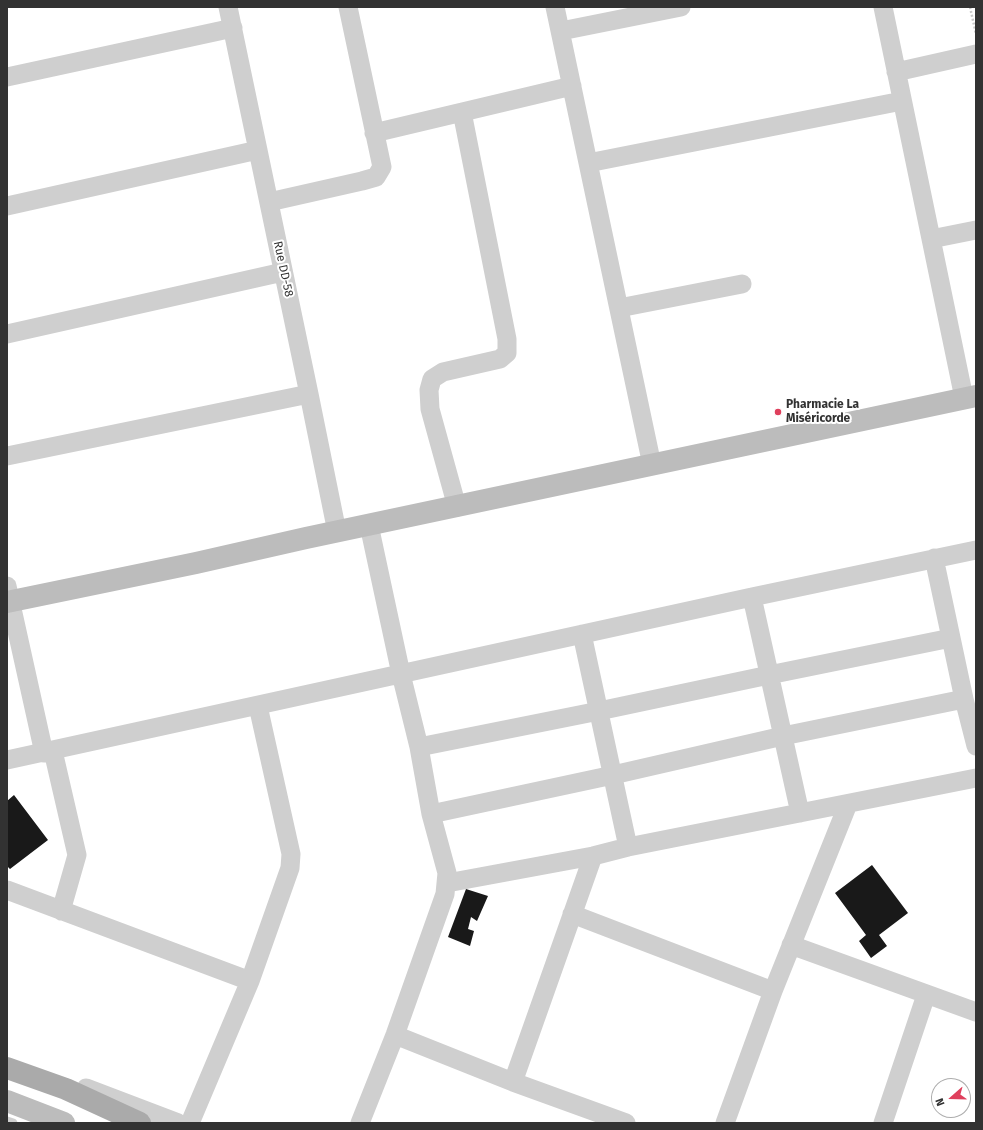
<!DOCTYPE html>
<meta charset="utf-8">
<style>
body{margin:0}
#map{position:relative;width:983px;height:1130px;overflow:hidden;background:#fff;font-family:"Fira Sans",sans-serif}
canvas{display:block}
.frame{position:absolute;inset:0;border:8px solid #323232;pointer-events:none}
.north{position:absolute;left:931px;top:1078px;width:40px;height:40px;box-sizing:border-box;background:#fff;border:1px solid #adadad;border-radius:50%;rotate:250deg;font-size:11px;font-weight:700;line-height:16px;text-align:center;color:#323232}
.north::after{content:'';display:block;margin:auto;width:14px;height:18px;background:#df3f5c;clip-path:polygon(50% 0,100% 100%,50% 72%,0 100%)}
</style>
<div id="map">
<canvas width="983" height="1130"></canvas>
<div class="frame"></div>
<div class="north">N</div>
</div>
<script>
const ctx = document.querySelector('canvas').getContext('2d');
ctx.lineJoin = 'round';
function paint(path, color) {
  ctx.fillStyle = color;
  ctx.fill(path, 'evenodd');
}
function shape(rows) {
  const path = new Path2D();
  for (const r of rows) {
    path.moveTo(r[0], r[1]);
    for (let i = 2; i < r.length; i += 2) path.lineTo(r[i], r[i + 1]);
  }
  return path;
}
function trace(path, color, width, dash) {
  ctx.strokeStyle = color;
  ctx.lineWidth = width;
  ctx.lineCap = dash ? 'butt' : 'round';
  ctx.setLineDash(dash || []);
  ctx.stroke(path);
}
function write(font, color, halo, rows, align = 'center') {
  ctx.font = font + ' "Fira Sans",sans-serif';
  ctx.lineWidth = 4;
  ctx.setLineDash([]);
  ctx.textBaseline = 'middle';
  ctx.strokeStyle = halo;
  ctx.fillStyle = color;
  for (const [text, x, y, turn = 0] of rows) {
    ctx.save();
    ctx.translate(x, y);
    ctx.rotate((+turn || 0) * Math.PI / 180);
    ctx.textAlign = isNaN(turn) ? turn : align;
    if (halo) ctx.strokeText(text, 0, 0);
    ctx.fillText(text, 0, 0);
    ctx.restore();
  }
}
paint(shape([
 [14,795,48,840,10,869,7,866,7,801],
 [872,865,908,913,879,935,887,946,871,958,859,941,866,935,835,893],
 [466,889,488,896,477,921,471,917,468,929,474,931,470,946,448,937]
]), '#191919');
trace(shape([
 [970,7,976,34]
]), '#c9c9c9', 2.5, [2, 2]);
trace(shape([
 [7,1121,13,1123]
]), '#cfcfcf', 9);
trace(shape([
 [228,7,309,394,337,532],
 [555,7,652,465],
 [883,7,964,398],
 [561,31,681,7],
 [896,72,976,54],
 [7,77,233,28],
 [374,133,572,86],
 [588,163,902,101],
 [269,202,362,181,376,177,382,167,348,7],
 [7,206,258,150],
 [931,239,976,230],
 [619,308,742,284],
 [7,334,283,272],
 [7,456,309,394],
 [457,507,430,409,429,390,432,379,443,372,500,359,507,353,507,339,462,112],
 [934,558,964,699,976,746],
 [7,586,44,753],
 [752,597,800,813],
 [582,634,628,847],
 [419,747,599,711,769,675,951,638],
 [53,751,77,855,61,911],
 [7,760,752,597,976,550],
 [431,814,613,775,783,736,964,699],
 [447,883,593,856,628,847,976,778],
 [7,890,250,981],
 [572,914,773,991],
 [791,945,976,1012],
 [395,1035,513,1082,626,1123],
 [513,1082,593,856],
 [86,1088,178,1123],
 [190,1123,250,981,290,868,291,854,258,706],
 [360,1123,395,1035,445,894,447,873,431,814,419,747,401,674,369,525],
 [725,1123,773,991,848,804],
 [883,1123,926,995]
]), '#cfcfcf', 19);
trace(shape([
 [7,602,196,563,306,538,976,396],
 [7,1101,64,1123]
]), '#bcbcbc', 22);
trace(shape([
 [7,1068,66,1089,140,1123]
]), '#aaa', 22);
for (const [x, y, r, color] of [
 [778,412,4,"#df3f5c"]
]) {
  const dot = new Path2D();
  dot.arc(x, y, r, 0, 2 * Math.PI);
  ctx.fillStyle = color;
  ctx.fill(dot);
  trace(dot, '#fff', 1.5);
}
write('12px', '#323232', '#fff', [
 ["Rue DD-58",283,269,78]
]);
write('bold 12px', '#323232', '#fff', [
 ["Pharmacie La",786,405],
 ["Miséricorde",786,419]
], 'left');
</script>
